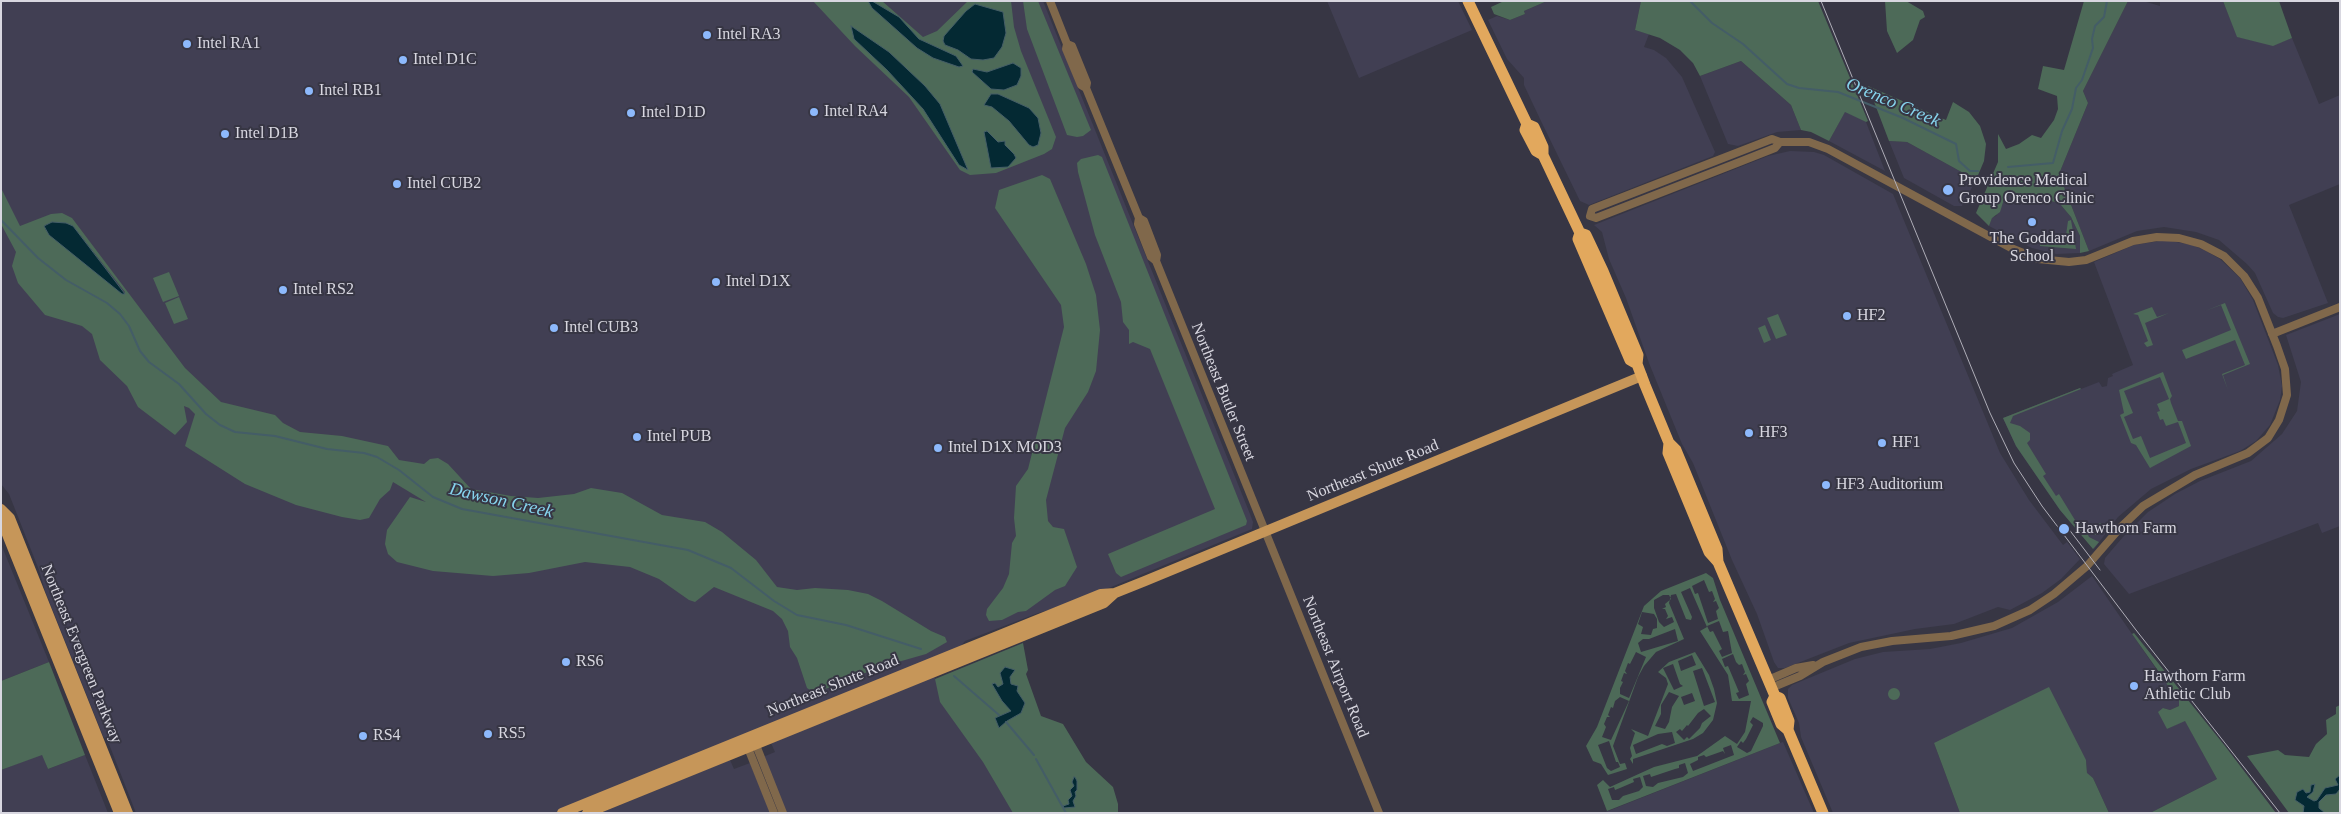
<!DOCTYPE html>
<style>
body{margin:0}
#map{position:relative;width:2341px;height:814px;overflow:hidden;background:#373644;font-family:Georgia,serif}
canvas{display:block}
.frame{position:absolute;inset:0;border:2px solid #d8d7e0;pointer-events:none}
</style>
<div id="map">
<canvas width="2341" height="814"></canvas>
<div class="frame"></div>
</div>
<script>
const ctx = document.querySelector('canvas').getContext('2d');
ctx.lineJoin = 'round';
function paint(path, color) {
  ctx.fillStyle = color;
  ctx.fill(path, 'evenodd');
}
function shape(rows) {
  const path = new Path2D();
  for (const r of rows) {
    if (r.length === 3) {
      path.moveTo(r[0] + r[2], r[1]);
      path.arc(r[0], r[1], r[2], 0, 2 * Math.PI);
      continue;
    }
    path.moveTo(r[0], r[1]);
    for (let i = 2; i < r.length; i += 2) path.lineTo(r[i], r[i + 1]);
  }
  return path;
}
function trace(path, color, width, dash) {
  ctx.strokeStyle = color;
  ctx.lineWidth = width;
  ctx.lineCap = dash ? 'butt' : 'round';
  ctx.setLineDash(dash || []);
  ctx.stroke(path);
}
function write(font, color, halo, rows, align = 'center') {
  ctx.font = font + ' Georgia,serif';
  ctx.lineWidth = 4;
  ctx.setLineDash([]);
  ctx.textBaseline = 'middle';
  ctx.strokeStyle = halo;
  ctx.fillStyle = color;
  for (const [text, x, y, turn = 0] of rows) {
    ctx.save();
    ctx.translate(x, y);
    ctx.rotate((+turn || 0) * Math.PI / 180);
    ctx.textAlign = isNaN(turn) ? turn : align;
    if (halo) ctx.strokeText(text, 0, 0);
    ctx.fillText(text, 0, 0);
    ctx.restore();
  }
}
paint(shape([
 [1,1,1043,1,1250,514,1253,522,1252,529,1070,604,1038,613,965,641,959,648,555,813,136,813,109,744,103,736,45,591,39,570,9,494,1,484],
 [1327,1,1458,1,1472,30,1359,78],
 [1547,1,1641,1,1635,30,1649,34,1644,47,1654,50,1666,58,1682,77,1715,152,1713,156,1589,205,1580,201,1540,119,1524,85,1524,78,1507,59,1488,20,1497,16,1510,20,1525,14,1524,11],
 [2128,1,2143,1,2160,6,2160,1,2223,1,2238,37,2273,45,2292,38,2319,104,2340,95,2340,184,2289,205,2328,303,2283,318,2278,317,2273,313,2255,273,2247,264,2219,240,2196,232,2164,227,2137,231,2089,251,2059,174,2088,103,2083,91],
 [1741,61,1791,105,1801,130,1777,132,1738,146,1728,144,1700,76],
 [1845,111,1866,122,1885,171,1829,141],
 [1889,141,1907,142,1976,180,1962,206,1954,206,1904,178],
 [1790,151,1814,152,1824,155,1893,194,2000,453,2029,500,2063,545,2067,542,2080,559,2061,579,2042,593,2010,610,1998,607,1954,624,1915,629,1849,643,1785,668,1778,668,1774,662,1757,614,1732,560,1693,463,1682,444,1649,363,1626,298,1609,259,1602,232,1594,225,1768,156],
 [2005,193,2040,197,2060,204,2071,217,2080,236,2080,253,2056,254,2032,248,1989,226,1992,217,1996,216,2002,205],
 [2166,240,2192,245,2204,250,2220,259,2240,278,2253,300,2278,365,2282,386,2280,400,2270,425,2256,441,2240,451,2191,469,2151,489,2118,517,2094,549,2060,510,2016,446,2003,418,2080,388,2081,389,2099,382,2102,387,2107,386,2108,378,2113,376,2112,374,2133,365,2094,262,2134,245],
 [2340,314,2340,526,2322,533,2318,523,2129,594,2104,564,2105,558,2123,537,2148,512,2175,494,2200,481,2251,461,2282,434,2297,411,2301,382,2286,335],
 [1,544,49,662,1,681],
 [2092,576,2161,676,2179,696,2179,706,2170,710,2163,708,2167,729,2185,720,2217,779,2150,813,2109,813,2093,778,2087,774,2086,760,1934,743,1960,813,1833,813,1801,737,1799,723,1788,698,1788,689,1792,685,1855,659,1883,652,1930,649,1961,643,2012,628,2058,602],
 [934,677,1021,813,785,813,763,757,775,752,771,743],
 [1783,742,1814,813,1603,813,1780,743],
 [42,754,48,769,85,755,108,813,1,813,1,770],
 [730,760,734,769,750,763,771,813,600,813]
]), '#413f53');
paint(shape([
 [813,1,882,1,923,37,937,31,968,1,1011,1,1014,27,1021,51,1056,137,1052,149,1044,154,996,173,970,175,960,170,909,97,855,46],
 [1023,1,1038,1,1091,130,1083,136,1077,137,1067,135,1027,29],
 [1504,1,1547,1,1524,11,1525,14,1510,20,1494,14,1491,7],
 [1641,1,1818,1,1868,121,1866,122,1845,112,1829,141,1811,132,1801,130,1791,105,1741,61,1700,76,1693,63,1680,50,1660,38,1635,30],
 [1885,1,1906,1,1923,11,1925,17,1920,20,1913,40,1897,53,1887,31],
 [2084,1,2128,1,2083,91,2088,103,2059,174,2089,251,2080,253,2080,236,2071,217,2060,204,2040,197,2006,193,2000,212,1992,218,1989,226,1976,213,1998,162,1998,134,2006,149,2019,144,2032,135,2041,138,2054,120,2058,109,2057,96,2038,89,2043,66,2064,70],
 [2223,1,2279,1,2292,38,2273,46,2237,37],
 [1868,86,1946,120,1953,102,1969,112,1980,126,1986,144,1984,161,1976,180,1907,142,1889,141],
 [1098,155,1102,157,1247,521,1246,525,1121,577,1116,573,1108,554,1215,509,1150,349,1133,342,1129,344,1129,330,1123,322,1121,302,1095,235,1078,172,1077,163,1081,159],
 [1042,175,1050,179,1086,264,1096,295,1100,330,1096,371,1088,392,1065,428,1046,500,1048,521,1053,527,1064,529,1077,567,1065,586,1055,590,1026,611,1018,612,1002,620,989,621,986,615,987,609,1003,588,1009,574,1012,543,1016,536,1014,518,1016,486,1028,469,1064,327,1061,305,995,208,999,190],
 [1,188,20,226,51,214,62,213,72,218,185,368,221,402,275,415,283,423,300,432,342,436,388,446,399,460,424,464,430,459,438,458,448,464,471,489,511,496,538,498,574,494,591,488,622,493,662,515,705,522,722,532,756,560,777,587,797,590,815,588,848,590,868,594,882,601,931,631,945,637,947,642,926,654,877,668,832,687,813,692,807,688,797,658,790,647,788,631,782,619,773,611,714,587,695,602,689,600,659,579,630,567,585,562,529,573,493,576,433,571,397,562,388,554,385,544,387,530,410,497,426,502,393,482,390,490,380,499,369,518,360,520,342,517,296,505,245,484,185,446,195,414,189,408,184,406,187,422,175,435,138,407,127,386,100,360,92,334,82,326,45,315,18,283,12,266,16,252,1,224],
 [46,224,73,226,125,292,124,294,50,235,45,229],
 [2071,220,2076,249,2040,246,2040,239,2065,242,2068,221],
 [169,272,179,296,163,302,153,278],
 [179,297,188,319,174,324,165,303],
 [2225,303,2250,364,2223,375,2228,390,2222,374,2245,365,2235,340,2186,359,2182,350,2231,330,2221,305,2205,311],
 [2152,307,2157,317,2169,313,2145,323,2153,345,2147,347,2144,343,2148,341,2138,315,2133,314],
 [1778,314,1787,335,1776,339,1767,318],
 [1765,325,1771,340,1764,343,1758,328],
 [2163,372,2172,396,2170,399,2171,403,2178,421,2182,421,2191,446,2150,468,2136,445,2131,443,2120,415,2124,413,2119,390],
 [2160,377,2169,399,2157,404,2160,411,2157,412,2160,420,2163,419,2166,426,2178,422,2186,443,2150,458,2141,436,2133,439,2124,417,2133,413,2124,391],
 [2080,388,2081,389,2013,416,2010,423,2020,426,2030,433,2030,440,2027,443,2046,474,2043,476,2056,496,2059,494,2078,525,2085,523,2088,529,2086,531,2089,537,2099,542,2093,549,2060,510,2016,446,2003,418],
 [2100,523,2104,526,2102,532,2096,535,2091,533,2090,529],
 [1706,573,1713,578,1720,600,1780,743,1607,811,1597,785,1603,780,1610,787,1654,767,1697,756,1725,736,1737,744,1745,732,1751,701,1732,701,1728,675,1700,631,1707,627,1690,588,1681,592,1692,617,1691,620,1686,619,1676,594,1671,595,1669,603,1684,639,1656,652,1644,666,1638,677,1613,746,1620,764,1625,763,1627,769,1608,775,1601,764,1593,761,1586,746,1597,727,1644,606,1661,591],
 [1704,580,1709,592,1712,591,1715,599,1713,602,1716,601,1719,608,1716,611,1718,619,1708,623,1698,593,1695,594,1692,586],
 [1663,595,1669,595,1671,599,1665,604,1666,607,1662,609,1665,609,1668,616,1666,619,1672,617,1674,622,1664,627,1659,622,1654,608,1654,600],
 [1642,612,1654,614,1657,619,1657,628,1653,629,1651,635,1641,634,1643,627,1638,624],
 [1719,621,1723,632,1728,631,1732,653,1722,657,1719,651,1722,649,1713,631,1710,632,1707,626],
 [1675,629,1678,641,1641,652,1638,643,1643,639,1649,639],
 [1636,652,1646,657,1629,698,1620,694,1620,688,1623,682,1621,681,1624,673,1627,674,1625,671,1628,663,1630,664],
 [1733,654,1736,662,1739,665,1742,664,1745,672,1743,675,1746,674,1749,681,1746,684,1749,695,1739,699,1736,693,1739,692,1728,666,1725,667,1722,659],
 [1620,697,1629,701,1611,740,1602,737,1606,727,1604,724,1607,717,1610,717,1608,715,1611,707,1613,708,1615,701],
 [1753,717,1763,723,1763,726,1751,751,1747,753,1737,747,1741,741,1743,743,1746,739,1753,725,1750,722],
 [1609,741,1616,762,1618,762,1620,767,1611,771,1607,768,1598,745],
 [1731,745,1734,755,1693,771,1690,764,1698,760,1698,757,1704,755,1706,757,1723,751,1725,754,1723,748],
 [1685,763,1688,773,1683,777,1658,783,1653,787,1646,786,1643,776,1650,774,1651,777,1675,769,1679,768,1679,765],
 [1640,777,1643,787,1639,791,1623,796,1619,800,1612,800,1608,789,1614,787,1615,790,1620,788,1634,782,1633,779],
 [2134,633,2225,746,2276,813,2150,813,2217,779,2185,721,2167,729,2158,712,2163,708,2170,710,2179,706,2179,696,2169,689,2166,682,2132,634],
 [1023,643,1028,670,1026,674,1041,716,1063,724,1086,762,1113,787,1118,804,1118,813,1013,813,983,762,940,702,935,679],
 [1695,652,1709,675,1714,689,1717,703,1713,720,1703,733,1693,739,1633,759,1633,764,1630,759,1632,756,1630,748,1635,733,1631,729,1648,736,1668,684,1666,678,1658,672,1669,662],
 [1692,655,1696,665,1681,671,1678,661],
 [1673,664,1680,684,1683,686,1674,690,1663,668],
 [1702,668,1715,702,1704,706,1693,671],
 [1669,692,1679,696,1672,707,1669,722,1665,729,1655,726,1661,714,1661,705],
 [1692,693,1695,701,1684,705,1681,697],
 [1704,709,1711,716,1702,723,1700,728,1689,739,1687,737,1684,740,1676,732,1680,729,1682,731,1687,725,1688,726,1698,713],
 [1672,732,1675,743,1667,746,1662,744,1636,754,1633,745,1658,734],
 [49,662,85,755,48,769,42,755,1,770,1,681],
 [2049,687,2086,760,2087,773,2093,778,2109,813,1960,813,1934,743],
 [1894,694,6],
 [2340,705,2340,813,2289,813,2247,756,2278,750,2285,755,2309,757,2316,744,2327,734,2326,720,2336,714,2336,707]
]), '#4d6a58');
const water = shape([
 [868,1,872,1,899,17,919,39,956,56,963,66,959,67,933,58,917,48,872,8,868,1],
 [975,4,1003,12,1006,33,1002,47,994,58,983,60,971,59,958,50,945,45,943,41,944,36,966,11,975,4],
 [851,26,889,52,925,86,940,104,968,170,959,165,923,109,887,70,854,39,851,26],
 [1013,63,1021,68,1021,76,1017,85,1004,90,991,89,972,72,973,69,987,72,1013,63],
 [991,94,998,94,1029,108,1038,118,1041,133,1038,145,1033,147,1029,145,1009,121,992,107,984,105,991,94],
 [987,131,998,142,1005,141,1005,145,1014,154,1016,158,1008,167,991,168,984,132,987,131],
 [52,222,66,223,73,226,125,294,122,294,49,235,44,226,52,222],
 [1005,667,1015,670,1010,677,1011,684,1018,686,1017,691,1025,703,1021,713,1007,721,999,728,995,718,1011,711,1002,701,992,684,995,683,998,687,1003,684,1000,673,1005,667],
 [2340,775,2340,789,2336,794,2326,795,2319,802,2319,808,2325,813,2303,813,2304,806,2295,800,2297,792,2303,789,2306,793,2310,792,2311,785,2315,784,2313,792,2307,797,2314,801,2317,800,2325,788,2338,785,2335,779,2340,775],
 [1074,777,1075,777,1077,781,1077,790,1075,792,1076,796,1073,801,1075,807,1064,808,1063,806,1069,804,1068,800,1072,796,1070,790,1074,786,1072,782,1074,777]
]);
paint(water, '#042933');
trace(water, '#445d67', 1);
trace(shape([
 [1690,1,1712,23,1743,44,1787,84,1799,88,1838,92,1903,118,1956,144,1959,161,1970,171,1978,171],
 [2008,167,2053,163,2062,131,2072,109,2076,88,2082,80,2093,48,2092,39,2095,26,2104,17,2107,1],
 [1,220,38,258,66,280,107,303,120,314,129,326,140,351,149,362,179,384,206,414,220,425,235,432,275,436,327,449,364,453,377,457,399,470,433,497,462,509,688,550,731,568,774,601,797,615,846,625,921,649],
 [954,676,999,715],
 [1006,722,1034,755],
 [1036,759,1066,813]
]), '#445d67', 2);
trace(shape([
 [1050,1,1067,44,1066,49,1081,85,1086,88],
 [1067,44,1072,46,1087,83,1086,88,1139,218,1144,221,1157,255,1156,261],
 [1590,216,1592,209,1772,139,1780,142,1809,142,1828,149,2011,248,2038,259,2069,262,2086,260,2133,241,2157,237,2179,238,2201,244,2224,256,2244,276,2258,298,2277,346,2285,369,2287,395,2279,420,2268,438,2248,453,2195,475,2143,506,2120,528,2087,566,2054,594,2030,610,1994,626,1951,636,1892,641,1861,647,1823,662,1800,676,1771,688],
 [1590,216,1596,218,1737,163,1775,148,1780,142],
 [1139,218,1138,224,1151,257,1156,261,1379,813],
 [2272,334,2340,307],
 [1768,680,1796,668,1813,665],
 [754,740,783,813],
 [746,743,774,813]
]), '#80684b', 8);
trace(shape([
 [1,509,10,518,128,813],
 [1,509,2,522,119,813],
 [562,813,1101,594,1115,593,1145,581,1642,376],
 [587,813,1104,603,1115,593]
]), '#c69659', 10);
trace(shape([
 [1468,1,1527,124,1525,130,1536,151,1543,155],
 [1527,124,1534,127,1543,147,1543,155,1580,233,1578,239,1630,360,1637,364],
 [1580,233,1586,235,1603,271,1638,355,1637,364,1645,385,1669,443,1676,450,1717,549,1718,562,1775,696,1772,702,1781,724,1788,730,1823,813],
 [1669,443,1668,453,1709,552,1718,562],
 [1775,696,1780,698,1789,721,1788,730]
]), '#e2a85d', 11);
trace(shape([
 [1821,1,1990,413,2014,463,2042,506,2136,630,2280,813],
 [2068,528,2100,570]
]), '#afaeb8', 1);
for (const [x, y, r, color] of [
 [707,35,5,"#8db9fc"],
 [187,44,5,"#8db9fc"],
 [403,60,5,"#8db9fc"],
 [309,91,5,"#8db9fc"],
 [814,112,5,"#8db9fc"],
 [631,113,5,"#8db9fc"],
 [225,134,5,"#8db9fc"],
 [397,184,5,"#8db9fc"],
 [1948,190,6,"#8db9fc"],
 [2032,222,5,"#8db9fc"],
 [716,282,5,"#8db9fc"],
 [283,290,5,"#8db9fc"],
 [1847,316,5,"#8db9fc"],
 [554,328,5,"#8db9fc"],
 [1749,433,5,"#8db9fc"],
 [637,437,5,"#8db9fc"],
 [1882,443,5,"#8db9fc"],
 [938,448,5,"#8db9fc"],
 [1826,485,5,"#8db9fc"],
 [2064,529,6,"#8db9fc"],
 [566,662,5,"#8db9fc"],
 [2134,686,5,"#8db9fc"],
 [488,734,5,"#8db9fc"],
 [363,736,5,"#8db9fc"]
]) {
  const dot = new Path2D();
  dot.arc(x, y, r, 0, 2 * Math.PI);
  ctx.fillStyle = color;
  ctx.fill(dot);
  trace(dot, '#373644', 2);
}
write('16px', '#d8d7e0', '#373644', [
 ["Intel RA3",717,35],
 ["Intel RA1",197,44],
 ["Intel D1C",413,60],
 ["Intel RB1",319,91],
 ["Intel RA4",824,112],
 ["Intel D1D",641,113],
 ["Intel D1B",235,134],
 ["Providence Medical",1959,181],
 ["Group Orenco Clinic",1959,199],
 ["Intel CUB2",407,184],
 ["The Goddard",2032,239,"center"],
 ["School",2032,257,"center"],
 ["Intel D1X",726,282],
 ["Intel RS2",293,290],
 ["HF2",1857,316],
 ["Intel CUB3",564,328],
 ["HF3",1759,433],
 ["Intel PUB",647,437],
 ["HF1",1892,443],
 ["Intel D1X MOD3",948,448],
 ["HF3 Auditorium",1836,485],
 ["Hawthorn Farm",2075,529],
 ["RS6",576,662],
 ["Hawthorn Farm",2144,677],
 ["Athletic Club",2144,695],
 ["RS5",498,734],
 ["RS4",373,736]
], 'left');
write('16px', '#d8d7e0', '#373644', [
 ["Northeast Butler Street",1223,392,68],
 ["Northeast Shute Road",1373,471,-22],
 ["Northeast Evergreen Parkway",81,654,68],
 ["Northeast Airport Road",1335,667,68],
 ["Northeast Shute Road",833,686,-22]
]);
write('italic 18px', '#86d4ed', '#373644', [
 ["Orenco Creek",1893,103,23],
 ["Dawson Creek",501,501,13]
]);
</script>
